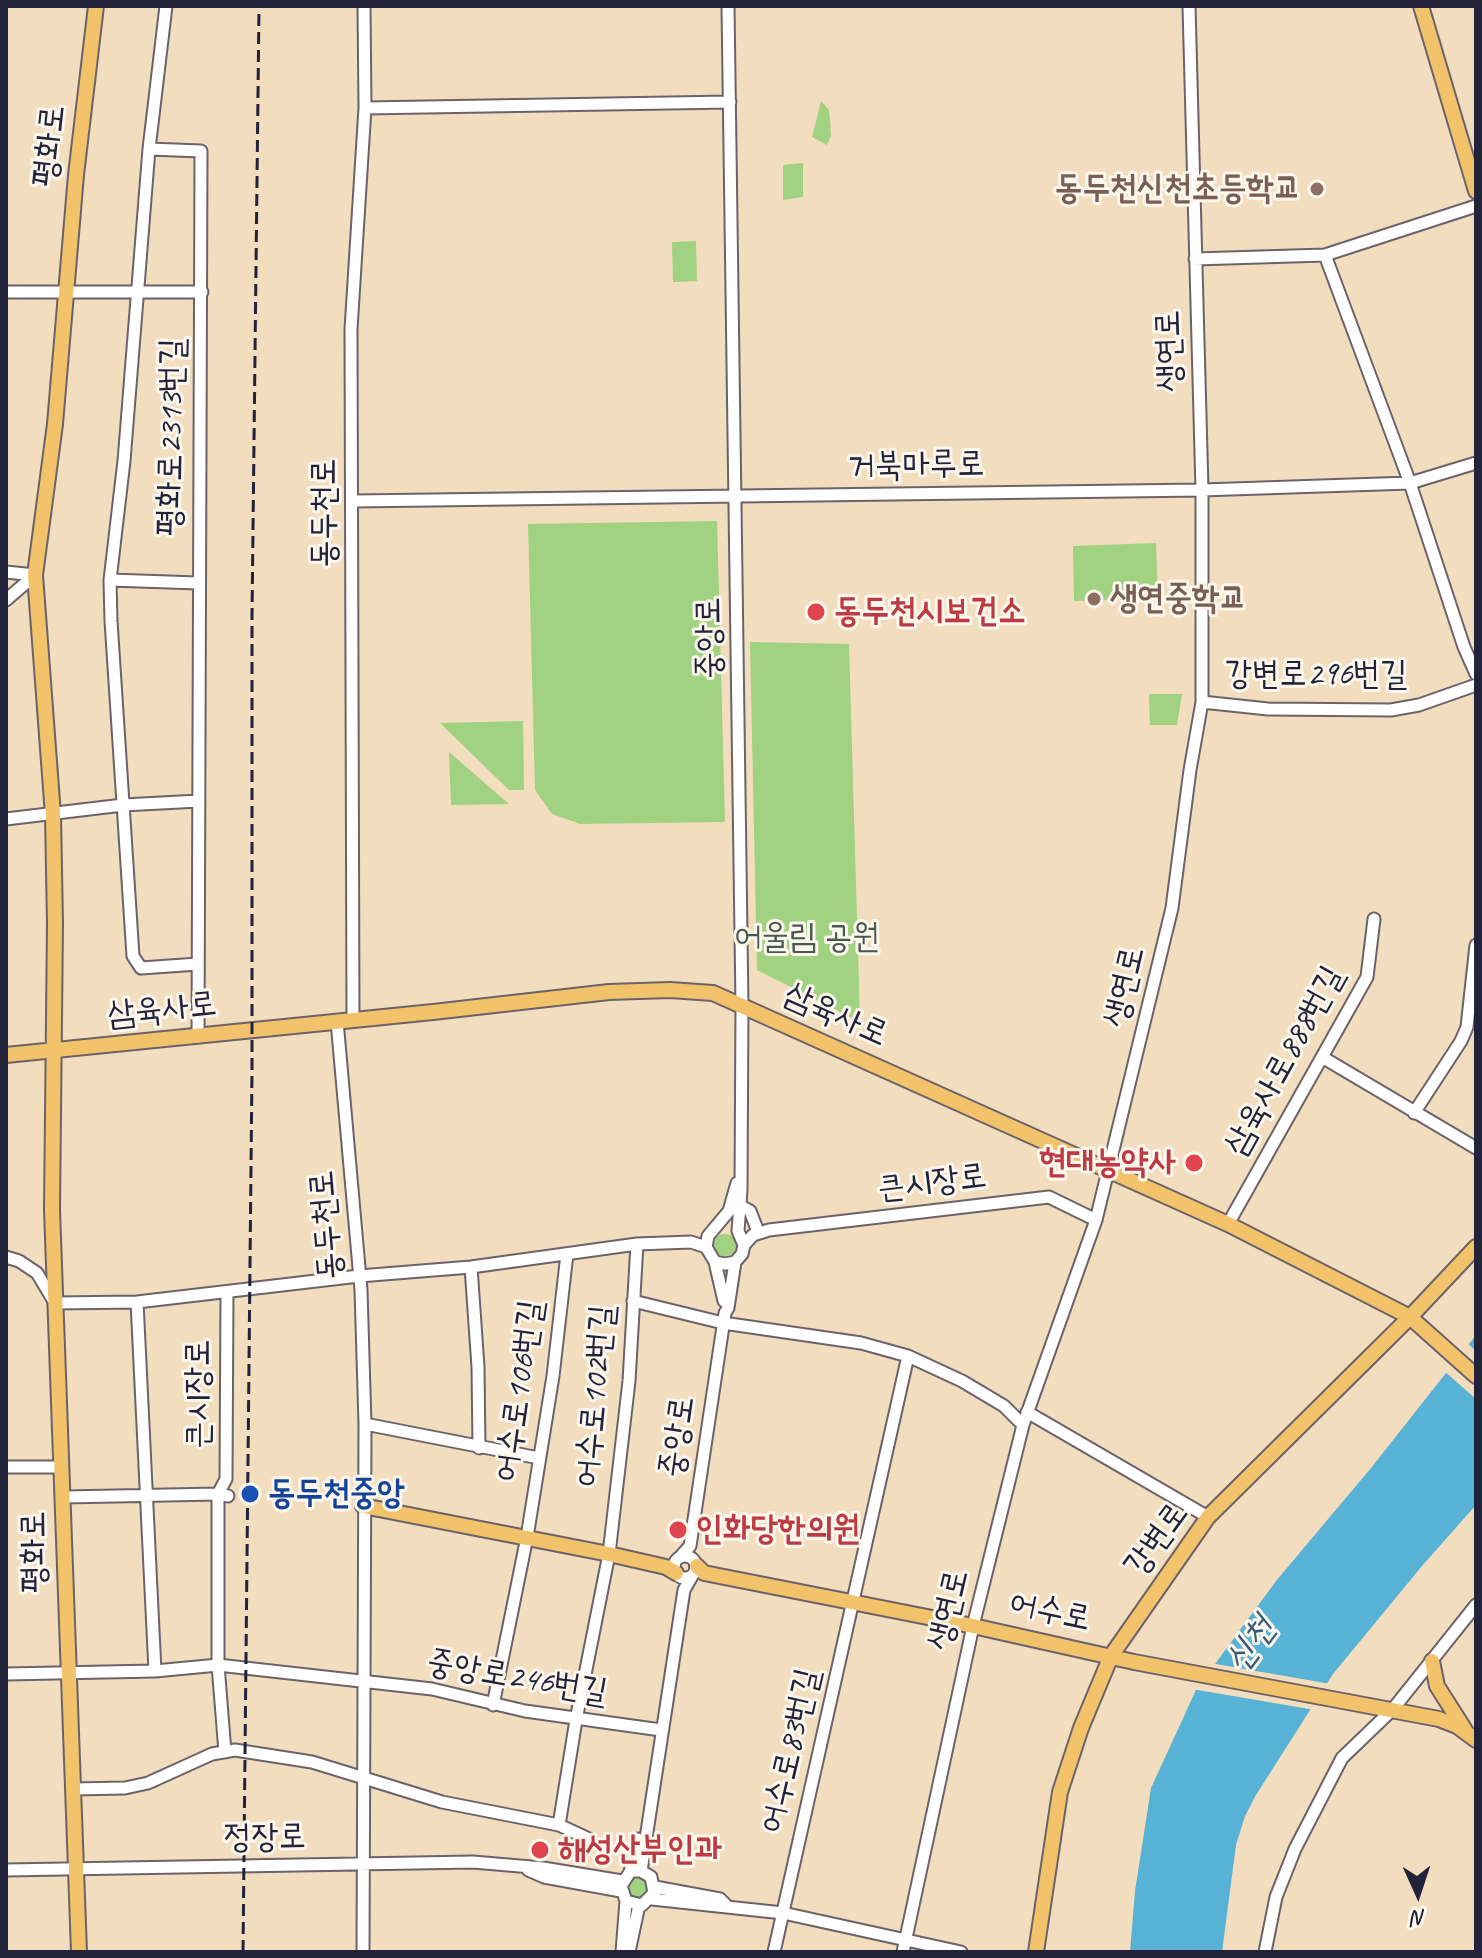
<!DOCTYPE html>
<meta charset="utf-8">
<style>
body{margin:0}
#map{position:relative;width:1482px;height:1958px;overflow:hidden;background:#f3ddbf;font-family:Caveat,sans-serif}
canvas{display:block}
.frame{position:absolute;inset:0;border:8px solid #22223b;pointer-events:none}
.north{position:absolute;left:1378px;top:1854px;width:80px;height:80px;-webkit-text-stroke:6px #fbf7ec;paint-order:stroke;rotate:177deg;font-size:22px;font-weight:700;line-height:32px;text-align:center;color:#22223b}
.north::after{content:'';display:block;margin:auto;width:28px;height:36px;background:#22223b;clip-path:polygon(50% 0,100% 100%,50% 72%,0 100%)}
</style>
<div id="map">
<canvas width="1482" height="1958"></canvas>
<div class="frame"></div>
<div class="north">N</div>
</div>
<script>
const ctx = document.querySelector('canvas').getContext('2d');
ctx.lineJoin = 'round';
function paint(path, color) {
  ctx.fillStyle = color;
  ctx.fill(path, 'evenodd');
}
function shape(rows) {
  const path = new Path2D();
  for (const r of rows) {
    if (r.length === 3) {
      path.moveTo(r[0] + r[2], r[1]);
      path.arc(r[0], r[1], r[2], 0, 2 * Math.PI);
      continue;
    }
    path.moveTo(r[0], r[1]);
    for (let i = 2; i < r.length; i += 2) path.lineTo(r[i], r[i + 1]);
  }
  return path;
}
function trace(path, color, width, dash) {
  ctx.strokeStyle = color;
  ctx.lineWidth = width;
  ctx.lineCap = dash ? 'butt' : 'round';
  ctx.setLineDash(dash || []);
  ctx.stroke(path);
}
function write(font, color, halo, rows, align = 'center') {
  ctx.font = font + ' Caveat,"Poor Story",sans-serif';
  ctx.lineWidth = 6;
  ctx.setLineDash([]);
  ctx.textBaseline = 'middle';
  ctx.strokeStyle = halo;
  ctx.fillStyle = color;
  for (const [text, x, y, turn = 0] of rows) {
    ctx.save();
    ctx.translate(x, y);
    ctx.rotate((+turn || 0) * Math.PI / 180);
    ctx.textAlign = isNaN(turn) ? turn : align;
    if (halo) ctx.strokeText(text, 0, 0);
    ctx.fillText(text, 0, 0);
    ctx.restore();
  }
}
paint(shape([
 [821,101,829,110,830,120,831,136,827,145,812,137],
 [803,163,803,197,783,200,783,165],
 [696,241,697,281,673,282,672,242],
 [717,521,725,822,580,824,552,814,535,790,528,524],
 [1156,543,1158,599,1074,601,1073,546],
 [750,642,849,644,860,1022,757,970],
 [1149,694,1182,694,1177,725,1150,725],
 [523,721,524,790,509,790,440,723],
 [449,752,509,804,451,805],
 [725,1245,11],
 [638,1888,10]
]), '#a0d281');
paint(shape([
 [1476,1335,1476,1505,1422,1566,1333,1674,1256,1795,1245,1816,1236,1845,1222,1952,1130,1952,1135,1891,1151,1788,1196,1690,1276,1581,1371,1468]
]), '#58b2d5');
paint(shape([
 [1466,1342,1476,1351,1476,1399,1443,1370],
 [1210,1663,1331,1684,1315,1710,1192,1689]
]), '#f3ddbf');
const minor = shape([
 [166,6,149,149,124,461,110,580,111,621,133,956,141,968,198,964],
 [365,108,730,102],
 [149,149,201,151,198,1037],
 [1325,255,1410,483,1464,647,1476,674],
 [1195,259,1325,255,1476,206],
 [6,292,202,292],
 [354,501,1202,490,1410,483,1476,463],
 [6,572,35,575],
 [110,580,198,583],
 [6,600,35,575],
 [1202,702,1268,709,1391,710,1419,705,1476,685],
 [6,819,123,805,199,801],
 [353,1019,351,329,365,108,364,6],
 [337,1021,361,1290,365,1424,363,1952],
 [1322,1057,1476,1148],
 [1414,1113,1461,1041,1467,1027,1476,945],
 [741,1206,750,1211,757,1229],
 [1228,1224,1367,977,1374,919],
 [744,1245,753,1235,769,1230,1049,1197,1096,1220],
 [6,1257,19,1261,37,1273,55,1303,137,1302,359,1276,471,1267,637,1244,691,1242,706,1247],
 [715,1262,724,1301],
 [735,1262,725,1264,715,1262,706,1247,708,1236,729,1211,737,1183],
 [471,1267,478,1367,479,1448],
 [227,1292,226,1479,218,1494,228,1496],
 [633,1301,723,1323,861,1343,908,1356,962,1381,1004,1406,1023,1425],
 [137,1302,155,1671],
 [1027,1412,1208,1517],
 [365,1424,539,1458],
 [6,1467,62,1467],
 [685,1567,11],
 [681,1556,690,1546,725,1313,728,1308,735,1262,742,1254,744,1245,738,1231,741,1190,742,1005,728,6],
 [6,1674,155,1671,218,1665,218,1494,64,1497],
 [493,1705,527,1537,553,1376,567,1254],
 [225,1752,218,1665,432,1689,525,1711,661,1730],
 [73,1789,125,1788,148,1783,212,1754,235,1750,312,1762,442,1802,559,1825,589,1839],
 [559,1825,576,1720,609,1554,629,1381,637,1244],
 [6,1870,473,1862,543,1868,622,1881],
 [528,1870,544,1877,621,1891],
 [641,1871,684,1590,692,1576],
 [655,1887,720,1899,726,1905],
 [652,1899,783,1913,961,1952],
 [626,1901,642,1905,654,1893,651,1877,641,1871,634,1871],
 [622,1952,626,1901,621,1886,630,1872,638,1839],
 [629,1952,639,1905],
 [774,1952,908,1356],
 [903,1952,973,1626,1023,1425,1096,1220,1172,908,1190,770,1202,702,1202,490,1189,6],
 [1265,1952,1276,1897,1295,1849,1342,1758,1393,1709,1476,1605]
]);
const major = shape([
 [1421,6,1476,191],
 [6,1055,433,1012,609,992,670,990,713,993,1228,1224,1410,1317,1476,1376],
 [363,1506,609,1554,666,1567,676,1573],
 [697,1566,704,1573,973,1626,1134,1662,1439,1719,1457,1726,1476,1740],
 [1432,1661,1437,1686,1465,1730],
 [79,1952,52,1210,55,924,53,815,35,575,55,424,76,175,96,6],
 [1036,1952,1060,1792,1081,1728,1111,1656,1208,1517,1410,1317,1476,1247]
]);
trace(minor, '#6b6369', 15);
trace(major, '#6b6369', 18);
trace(minor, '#fff', 11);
trace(major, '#f2c36a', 14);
trace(shape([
 [243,1952,252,1069,252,617,259,6]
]), '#22223b', 3, [12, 6]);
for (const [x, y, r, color] of [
 [1317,189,8,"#8d6e63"],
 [1094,599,8,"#8d6e63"],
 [816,612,10,"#e0444e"],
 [1194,1163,10,"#e0444e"],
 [250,1494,10,"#1a4fb4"],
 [678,1530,10,"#e0444e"],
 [540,1850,10,"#e0444e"]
]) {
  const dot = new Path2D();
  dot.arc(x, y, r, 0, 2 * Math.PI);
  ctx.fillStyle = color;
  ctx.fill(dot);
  trace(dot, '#fbf7ec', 3);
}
write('34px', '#22223b', '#fbf7ec', [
 ["평화로",50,146,-84],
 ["생연로",1170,351,-92],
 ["평화로2313번길",172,437,-89],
 ["거북마루로",916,466,-1],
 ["동두천로",325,513,-90],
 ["중앙로",710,638,-91],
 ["강변로296번길",1316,675],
 ["생연로",1125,987,-77],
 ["삼육사로",162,1010,-6],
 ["삼육사로",836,1015,24],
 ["삼육사로888번길",1285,1061,-61],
 ["큰시장로",932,1183,-7],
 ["동두천로",327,1225,-95],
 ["어수로106번길",520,1391,-82],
 ["큰시장로",199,1394,-90],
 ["어수로102번길",596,1396,-85],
 ["중앙로",678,1437,-82],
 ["강변로",1157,1540,-54],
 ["평화로",35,1552,-91],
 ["생연로",949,1610,-77],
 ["어수로",1050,1612,12],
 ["중앙로246번길",517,1678,10],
 ["어수로83번길",791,1751,-77],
 ["정장로",265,1838,-1]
]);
write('bold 34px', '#785e54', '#fbf7ec', [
 ["동두천신천초등학교",1301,189],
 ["생연중학교",1110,599,"left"]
], 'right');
write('bold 34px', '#be3a42', '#fbf7ec', [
 ["동두천시보건소",834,612],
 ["현대농약사",1176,1163,"right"],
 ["인화당한의원",696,1530],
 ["해성산부인과",558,1850]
], 'left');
write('34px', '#485750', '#fbf7ec', [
 ["어울림 공원",807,938]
]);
write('bold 34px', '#164399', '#fbf7ec', [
 ["동두천중앙",268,1494]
], 'left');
write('italic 36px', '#385c79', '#fbf7ec', [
 ["신천",1251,1645,-53]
]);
</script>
